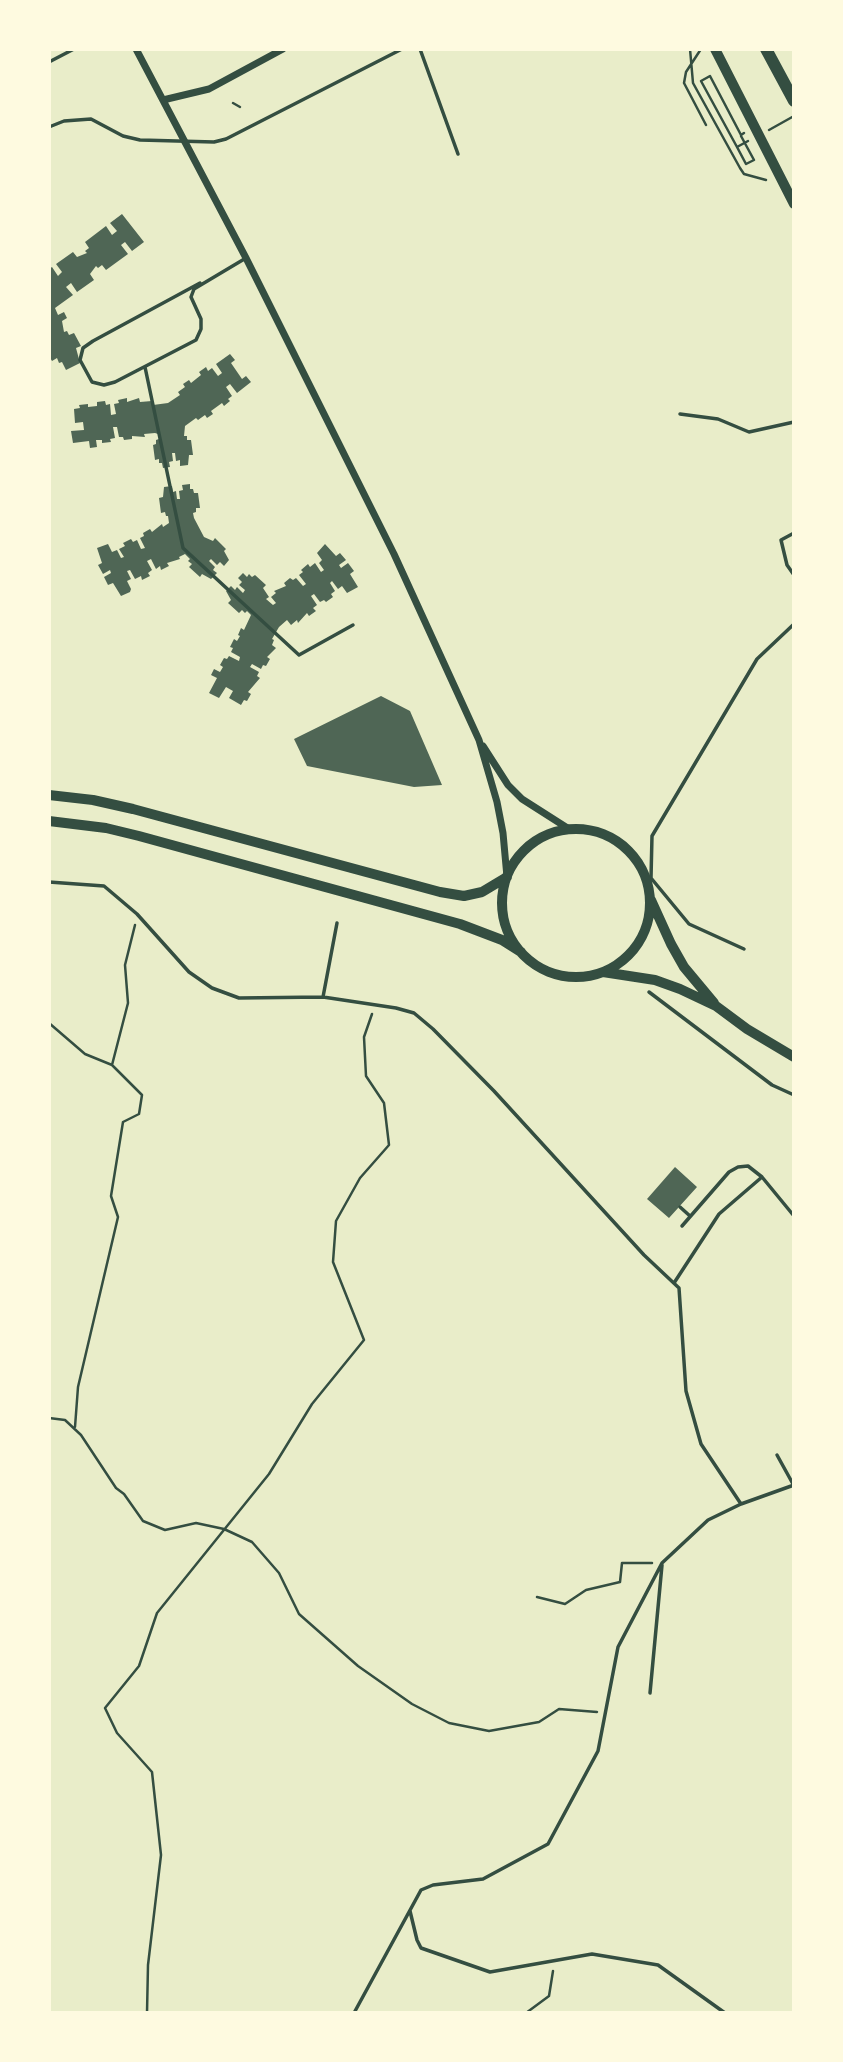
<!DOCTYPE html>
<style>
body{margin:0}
#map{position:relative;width:843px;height:2062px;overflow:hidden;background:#e9edc9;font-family:Barlow,sans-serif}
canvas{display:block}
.frame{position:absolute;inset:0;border:51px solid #fefae0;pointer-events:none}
</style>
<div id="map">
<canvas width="843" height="2062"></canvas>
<div class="frame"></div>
</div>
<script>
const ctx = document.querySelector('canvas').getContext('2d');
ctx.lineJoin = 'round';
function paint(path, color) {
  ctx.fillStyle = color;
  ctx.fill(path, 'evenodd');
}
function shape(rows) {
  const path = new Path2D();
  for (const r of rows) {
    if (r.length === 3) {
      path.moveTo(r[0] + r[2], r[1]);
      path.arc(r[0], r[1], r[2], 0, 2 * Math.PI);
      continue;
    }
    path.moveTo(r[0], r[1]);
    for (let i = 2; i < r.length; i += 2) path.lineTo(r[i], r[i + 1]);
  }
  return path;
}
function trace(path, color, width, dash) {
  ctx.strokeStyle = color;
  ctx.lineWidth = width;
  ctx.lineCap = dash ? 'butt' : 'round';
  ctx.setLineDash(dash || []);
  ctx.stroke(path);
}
paint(shape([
 [122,214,144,242,132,251,125,242,121,245,128,254,106,270,102,265,98,268,96,266,90,274,94,280,77,292,71,283,66,287,73,295,55,308,58,315,64,312,67,318,62,321,64,332,67,331,69,335,74,333,81,346,76,348,80,363,66,370,62,362,59,363,57,358,52,361,49,356,49,269,52,267,58,276,62,272,56,264,73,252,77,257,87,253,85,251,89,248,85,242,106,226,112,235,117,231,110,223],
 [230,354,235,360,231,363,242,379,246,376,251,382,237,393,230,384,226,387,232,396,228,399,230,401,224,406,222,403,211,411,213,414,207,418,205,415,198,420,196,418,185,426,184,436,187,436,187,440,191,440,193,455,189,455,188,465,180,466,180,460,176,461,175,453,172,453,173,461,169,462,170,467,163,468,162,463,159,463,159,459,155,460,153,445,156,444,156,440,159,439,158,434,155,433,144,434,145,437,132,436,132,439,124,440,123,437,119,437,117,427,113,427,115,438,110,439,111,442,102,443,102,440,96,440,97,447,90,448,89,441,73,443,71,431,84,430,83,422,75,423,74,409,80,408,79,405,88,404,88,407,97,406,97,402,105,401,106,405,110,404,111,415,116,414,114,404,119,403,118,400,127,398,127,402,139,398,140,402,152,401,153,405,168,403,180,395,178,392,185,387,183,384,189,380,191,383,201,375,199,372,206,367,208,371,212,368,218,376,222,373,216,364],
 [190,484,190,489,193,489,194,493,198,493,200,508,196,508,196,512,193,513,194,518,204,537,213,541,215,538,226,549,224,551,229,560,224,566,220,562,217,565,211,559,209,561,215,567,213,570,217,573,211,579,202,574,200,577,189,567,192,564,188,561,190,559,185,554,179,557,180,559,167,563,169,566,161,570,160,566,156,569,151,559,147,561,152,570,148,573,150,576,142,580,141,576,135,579,130,570,127,571,131,579,127,581,131,589,130,592,121,596,113,583,108,585,104,577,111,573,110,570,103,574,98,565,102,563,97,548,108,544,112,552,117,550,121,558,124,557,119,549,125,546,123,543,131,539,133,542,137,540,141,549,145,548,140,538,144,536,143,533,150,529,152,532,162,524,163,527,169,523,168,516,166,516,165,512,161,513,159,498,163,497,164,487,172,486,173,492,176,491,177,499,180,499,179,491,183,490,182,485],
 [325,544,336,556,340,553,346,560,339,565,341,568,348,563,354,571,350,574,358,587,347,593,342,586,338,589,332,581,330,583,335,591,331,594,333,597,326,602,324,600,320,602,314,594,311,596,317,605,313,608,316,611,309,616,307,613,298,623,297,620,291,625,287,620,279,627,272,639,274,640,272,645,276,648,267,657,270,659,266,666,263,665,261,669,252,664,250,667,259,672,257,676,260,678,248,692,251,694,247,701,244,700,241,705,229,698,233,691,226,687,219,698,209,693,217,678,211,675,214,669,220,672,223,667,220,665,224,658,227,659,229,656,239,661,240,657,231,652,233,648,230,647,234,639,237,641,240,636,238,635,241,628,244,630,251,615,247,611,245,613,242,610,239,613,228,603,231,600,226,591,231,586,235,590,237,587,243,593,245,590,239,585,242,582,238,578,243,573,247,577,249,574,252,577,255,575,266,585,263,588,269,597,266,599,273,605,276,603,271,597,276,593,274,591,286,586,284,583,290,578,293,580,296,578,303,586,306,584,299,575,303,572,301,570,308,564,310,567,315,563,321,572,324,570,319,563,322,560,317,553],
 [381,696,410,711,442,785,414,787,307,766,294,739],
 [675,1167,697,1187,669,1218,647,1199]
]), '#4f6655');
trace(shape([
 [690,49,693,83,740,168,744,174,766,180],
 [701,49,686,72,684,83,706,125],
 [233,103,240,107],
 [769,130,794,116],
 [744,133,741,135,710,76,701,81,737,147,748,141],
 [737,147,746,164,754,160,741,136],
 [49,1023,85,1054,112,1065,142,1095,139,1114,123,1122,111,1196,118,1217,78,1387,75,1427],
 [112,1065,128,1003,125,965,135,925],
 [49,1418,65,1420,81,1435,116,1488,124,1494,143,1521,165,1530,196,1523,224,1529,252,1542,279,1573,299,1614,358,1666,412,1704,449,1723,489,1731,539,1722,559,1709,597,1712],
 [537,1597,565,1604,586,1590,620,1582,622,1563,652,1563],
 [147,2013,148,1965,161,1855,152,1772,117,1733,105,1708,139,1666,157,1613,269,1474,312,1404,364,1340,333,1262,336,1221,360,1178,389,1145,384,1103,366,1076,364,1037,372,1014],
 [526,2013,549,1996,553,1971]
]), '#344e41', 2.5);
trace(shape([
 [420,49,458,154],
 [49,62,74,49],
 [49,127,64,121,91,119,123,136,140,140,214,142,226,139,402,49],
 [200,283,93,341,83,348,80,360,92,382,104,385,115,382,196,340,201,329,201,319,191,297,194,289,246,258],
 [145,367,183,548,299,655,353,625],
 [680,414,718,419,749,432,794,422],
 [794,533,781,540,787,565,794,575],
 [49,882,104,886,137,914,189,972,212,988,239,998,323,997,396,1008,414,1013,433,1029,494,1091,644,1255,679,1288,686,1391,701,1444,741,1504,708,1520,662,1563,618,1647,598,1751,548,1844,483,1879,433,1885,421,1890,354,2013],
 [744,949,689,924,651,878,652,836,757,659,794,624],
 [649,992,772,1085,794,1095],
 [323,997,337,923],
 [680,1207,690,1216],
 [682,1226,729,1172,738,1167,748,1166,762,1177],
 [674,1283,719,1214,762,1177,794,1216],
 [777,1455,793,1484],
 [741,1504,794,1485],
 [650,1693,662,1565],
 [410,1911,417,1940,421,1948,490,1972,592,1954,658,1965,725,2013]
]), '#344e41', 3.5);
trace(shape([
 [136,49,246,258,394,554,479,740,497,802,503,833,507,877],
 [163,100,209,89,283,49],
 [483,746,508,785,522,799,569,829]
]), '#344e41', 7);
trace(shape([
 [715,49,794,204],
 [49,795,93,800,133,809,440,892,464,896,482,892,507,877],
 [49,821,106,828,139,836,460,924,502,940,521,952],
 [576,903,74],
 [651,900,671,944,684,967,714,1003],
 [603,972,655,980,680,989,716,1006,747,1029,794,1057]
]), '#344e41', 10);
trace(shape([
 [766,49,794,101]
]), '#344e41', 12);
</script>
